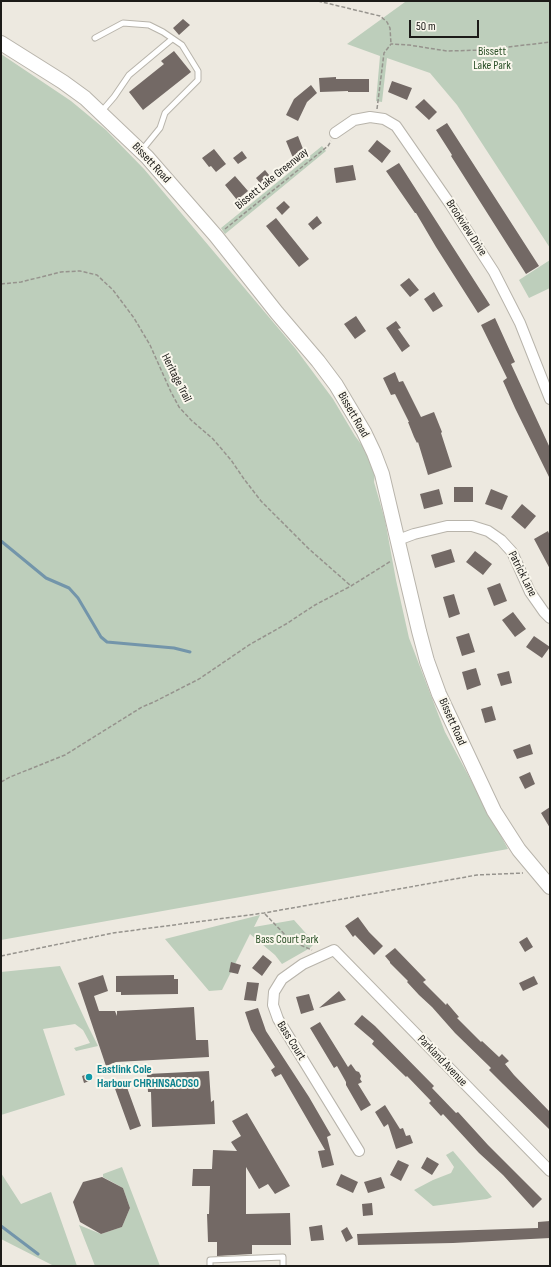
<!DOCTYPE html>
<style>
body{margin:0}
#map{position:relative;width:551px;height:1267px;overflow:hidden;background:#ede9e0;font-family:"Sofia Sans Condensed",sans-serif}
canvas{display:block}
.frame{position:absolute;inset:0;border:2px solid #1c1b18;pointer-events:none}
.scale{position:absolute;left:409px;top:20px;width:70px;height:18px;box-sizing:border-box;border:2px solid #1c1b18;border-top:0;padding-left:5px;font-size:12px;line-height:14px;white-space:nowrap;color:#1c1b18;-webkit-text-stroke:3px #faf7ed;paint-order:stroke}
</style>
<div id="map">
<canvas width="551" height="1267"></canvas>
<div class="frame"></div>
<div class="scale">50 m</div>
</div>
<script>
const ctx = document.querySelector('canvas').getContext('2d');
ctx.lineJoin = 'round';
function paint(path, color) {
  ctx.fillStyle = color;
  ctx.fill(path, 'evenodd');
}
function shape(rows) {
  const path = new Path2D();
  for (const r of rows) {
    path.moveTo(r[0], r[1]);
    for (let i = 2; i < r.length; i += 2) path.lineTo(r[i], r[i + 1]);
  }
  return path;
}
function trace(path, color, width, dash) {
  ctx.strokeStyle = color;
  ctx.lineWidth = width;
  ctx.lineCap = dash ? 'butt' : 'round';
  ctx.setLineDash(dash || []);
  ctx.stroke(path);
}
function write(font, color, halo, rows, align = 'center') {
  ctx.font = font + ' "Sofia Sans Condensed",sans-serif';
  ctx.lineWidth = 4;
  ctx.setLineDash([]);
  ctx.textBaseline = 'middle';
  ctx.strokeStyle = halo;
  ctx.fillStyle = color;
  for (const [text, x, y, turn = 0] of rows) {
    ctx.save();
    ctx.translate(x, y);
    ctx.rotate((+turn || 0) * Math.PI / 180);
    ctx.textAlign = isNaN(turn) ? turn : align;
    if (halo) ctx.strokeText(text, 0, 0);
    ctx.fillText(text, 0, 0);
    ctx.restore();
  }
}
paint(shape([
 [405,1,550,1,550,248,457,105,430,73,387,58,382,102,376,101,380,56,347,44,405,2],
 [1,54,71,101,106,130,144,169,295,348,333,399,355,436,376,464,374,482,385,520,396,580,409,638,445,732,508,849,1,940],
 [322,146,326,151,225,234,221,228],
 [550,260,550,288,529,298,519,280],
 [260,915,254,927,294,920,311,939,313,945,310,948,282,964,275,955,250,934,222,990,209,991,165,939],
 [60,966,88,1026,98,1046,76,1051,74,1048,90,1043,83,1030,75,1024,43,1029,65,1095,1,1115,1,972],
 [453,1151,492,1197,487,1199,433,1206,414,1190,433,1180,451,1173,454,1167,446,1155],
 [122,1167,160,1266,95,1266,79,1225,101,1234,122,1227,130,1208,123,1188,103,1177,103,1174],
 [1,1173,21,1204,51,1192,77,1266,54,1266,1,1239]
]), '#bdcebb');
trace(shape([
 [1,541,46,578,69,588,78,598,101,637,107,642,174,648,190,652],
 [1,1226,38,1254]
]), '#7395aa', 3);
paint(shape([
 [183,19,190,25,179,35,173,28],
 [174,51,191,72,143,110,129,92,164,64,161,61],
 [336,77,336,79,369,79,369,92,348,92,348,91,320,92,319,78],
 [392,81,412,88,407,100,388,92],
 [311,85,317,93,307,102,298,121,286,115,294,99],
 [424,99,437,112,429,120,415,107],
 [447,123,539,266,526,274,451,156,452,155,436,130],
 [298,136,305,154,293,158,286,141],
 [377,140,391,151,382,163,368,151],
 [214,149,226,164,216,172,211,166,209,167,202,158],
 [242,151,247,158,238,164,233,158],
 [399,163,490,305,478,313,436,247,416,213,415,213,386,171],
 [353,165,356,180,336,183,334,168],
 [265,170,273,180,264,188,256,178],
 [235,176,248,191,237,200,225,185],
 [284,201,290,207,282,215,276,208],
 [317,216,322,223,313,230,308,224],
 [276,218,309,259,299,267,266,226],
 [409,278,419,290,410,297,400,285],
 [434,292,443,306,433,312,424,299],
 [356,316,366,331,355,339,344,324],
 [495,318,515,362,511,364,550,448,550,479,515,408,503,381,507,378,481,325],
 [396,321,401,328,398,329,410,346,402,352,386,328],
 [395,372,399,382,403,381,421,417,434,412,442,432,441,433,452,467,428,475,418,442,417,443,414,437,408,422,409,422,395,394,391,395,383,378],
 [454,487,473,487,473,502,454,502],
 [439,489,443,504,424,509,420,494],
 [491,489,508,496,502,510,485,504],
 [522,504,536,516,525,529,511,517],
 [548,531,550,536,550,569,534,539],
 [451,549,455,562,435,568,431,555],
 [475,551,492,564,483,575,466,562],
 [500,583,507,601,494,606,487,588],
 [454,594,460,614,449,618,443,597],
 [513,612,526,629,515,637,502,620],
 [469,633,475,652,462,656,456,637],
 [534,636,550,647,542,658,526,647],
 [476,668,481,685,467,690,462,672],
 [509,671,512,683,501,686,497,674],
 [492,706,496,720,485,723,481,709],
 [530,744,533,754,517,759,513,750],
 [530,772,535,784,525,789,519,777],
 [550,807,550,828,541,813],
 [358,917,369,932,383,946,374,955,355,935,353,937,345,926],
 [527,937,533,947,525,952,519,942],
 [395,948,426,980,423,982,446,1005,447,1003,459,1017,457,1018,481,1042,482,1041,499,1057,502,1054,509,1061,505,1064,514,1075,550,1112,550,1130,503,1084,489,1070,491,1068,455,1033,432,1007,419,995,407,982,408,981,390,963,390,962,385,956],
 [263,955,272,962,262,976,252,968],
 [231,962,241,965,238,974,229,972],
 [103,975,108,991,94,996,99,1011,115,1011,117,1016,117,1011,194,1007,196,1040,208,1040,209,1057,116,1062,106,1066,78,983],
 [174,975,174,979,178,979,178,994,121,995,121,992,116,992,116,976],
 [534,976,538,984,523,991,519,983],
 [247,982,259,983,256,1001,244,1000],
 [339,991,346,1000,319,1008],
 [309,994,314,1010,301,1014,296,997],
 [258,1008,266,1031,309,1097,331,1135,327,1137,334,1165,322,1168,318,1151,325,1150,281,1074,275,1077,271,1070,275,1067,251,1030,245,1012],
 [362,1015,375,1026,434,1086,432,1088,456,1113,458,1112,488,1145,542,1199,533,1208,503,1175,479,1153,443,1114,441,1116,429,1103,431,1101,407,1076,406,1077,372,1044,374,1041,354,1024],
 [320,1022,348,1067,351,1064,356,1071,359,1072,361,1076,360,1079,362,1082,358,1084,371,1105,361,1111,346,1085,346,1082,337,1066,334,1068,310,1028],
 [209,1071,211,1102,214,1100,215,1124,152,1127,151,1092,148,1092,147,1074],
 [90,1073,92,1080,84,1083,82,1076],
 [125,1082,141,1126,130,1130,114,1086],
 [385,1105,400,1129,403,1128,406,1136,410,1135,413,1143,396,1149,388,1124,384,1127,375,1112],
 [247,1113,290,1186,275,1194,268,1184,259,1189,246,1167,246,1214,290,1213,291,1245,252,1245,252,1254,217,1256,217,1242,208,1242,207,1214,209,1214,210,1186,192,1186,193,1169,212,1169,213,1150,237,1151,231,1142,241,1136,232,1121],
 [427,1157,439,1164,432,1175,421,1168],
 [398,1160,409,1165,401,1181,390,1175],
 [341,1174,358,1182,353,1193,336,1185],
 [102,1177,123,1188,130,1208,122,1227,101,1234,80,1222,73,1202,83,1182],
 [381,1177,385,1188,368,1193,364,1182],
 [372,1203,373,1215,363,1216,362,1204],
 [550,1221,550,1238,453,1243,358,1245,357,1234,538,1228,538,1222],
 [322,1225,324,1240,311,1241,309,1227],
 [347,1227,353,1238,346,1242,341,1231]
]), '#736965');
const service = shape([
 [95,38,123,23,149,25,163,32,182,45,198,71,198,80,165,113,160,128,142,150],
 [101,112,114,97,129,75,172,39],
 [210,1266,210,1260,283,1257,283,1266]
]);
const minor = shape([
 [335,133,354,120,370,117,384,119,396,126,450,204,494,272,520,323,550,399],
 [398,540,414,534,447,526,472,526,488,531,501,540,512,552,530,592,544,612,550,618],
 [359,1151,278,1019,273,1005,274,992,282,979,303,964,334,950,550,1171]
]);
const secondary = shape([
 [1,43,63,82,85,98,147,157,216,236,277,313,318,361,336,385,364,432,374,453,382,474,419,631,427,661,439,694,494,811,519,850,550,887]
]);
trace(service, '#b8b4ab', 7);
trace(minor, '#b8b4ab', 12);
trace(secondary, '#b8b4ab', 16);
trace(shape([
 [318,1,380,16,387,22,390,28,391,44],
 [377,109,384,53,391,44,409,45,447,51,484,50,550,42],
 [225,229,328,146,331,141],
 [1,284,21,282,61,272,80,271,97,275,113,290,134,318,150,345,171,392,179,407,191,420,213,439,231,460,244,479,261,501,309,549,351,586],
 [1,782,10,777,65,755,142,707,154,702,199,679,249,645,286,624,315,605,351,586,391,561],
 [265,914,291,941,312,950],
 [1,956,113,933,264,913,477,875,523,873]
]), '#96938d', 1.5, [4, 2]);
trace(service, '#fff', 5);
trace(minor, '#fff', 10);
trace(secondary, '#fff', 14);
for (const [x, y, r, color] of [
 [89,1077,4,"#0f9aa8"]
]) {
  const dot = new Path2D();
  dot.arc(x, y, r, 0, 2 * Math.PI);
  ctx.fillStyle = color;
  ctx.fill(dot);
  trace(dot, '#faf7ed', 1.5);
}
write('12px', '#2c5128', '#faf7ed', [
 ["Bissett",492,52],
 ["Lake Park",492,66],
 ["Bass Court Park",287,940]
]);
write('12px', '#1c1b18', '#faf7ed', [
 ["Bissett Road",151,163,47],
 ["Bissett Lake Greenway",272,179,-39],
 ["Brookview Drive",466,228,57],
 ["Heritage Trail",176,378,63],
 ["Bissett Road",353,415,60],
 ["Patrick Lane",522,574,63],
 ["Bissett Road",452,722,66],
 ["Bass Court",291,1041,58],
 ["Parkland Avenue",442,1061,46]
]);
write('bold 12px', '#0d838f', '#faf7ed', [
 ["Eastlink Cole",97,1070],
 ["Harbour CHRHNSACDS0",97,1084]
], 'left');
</script>
